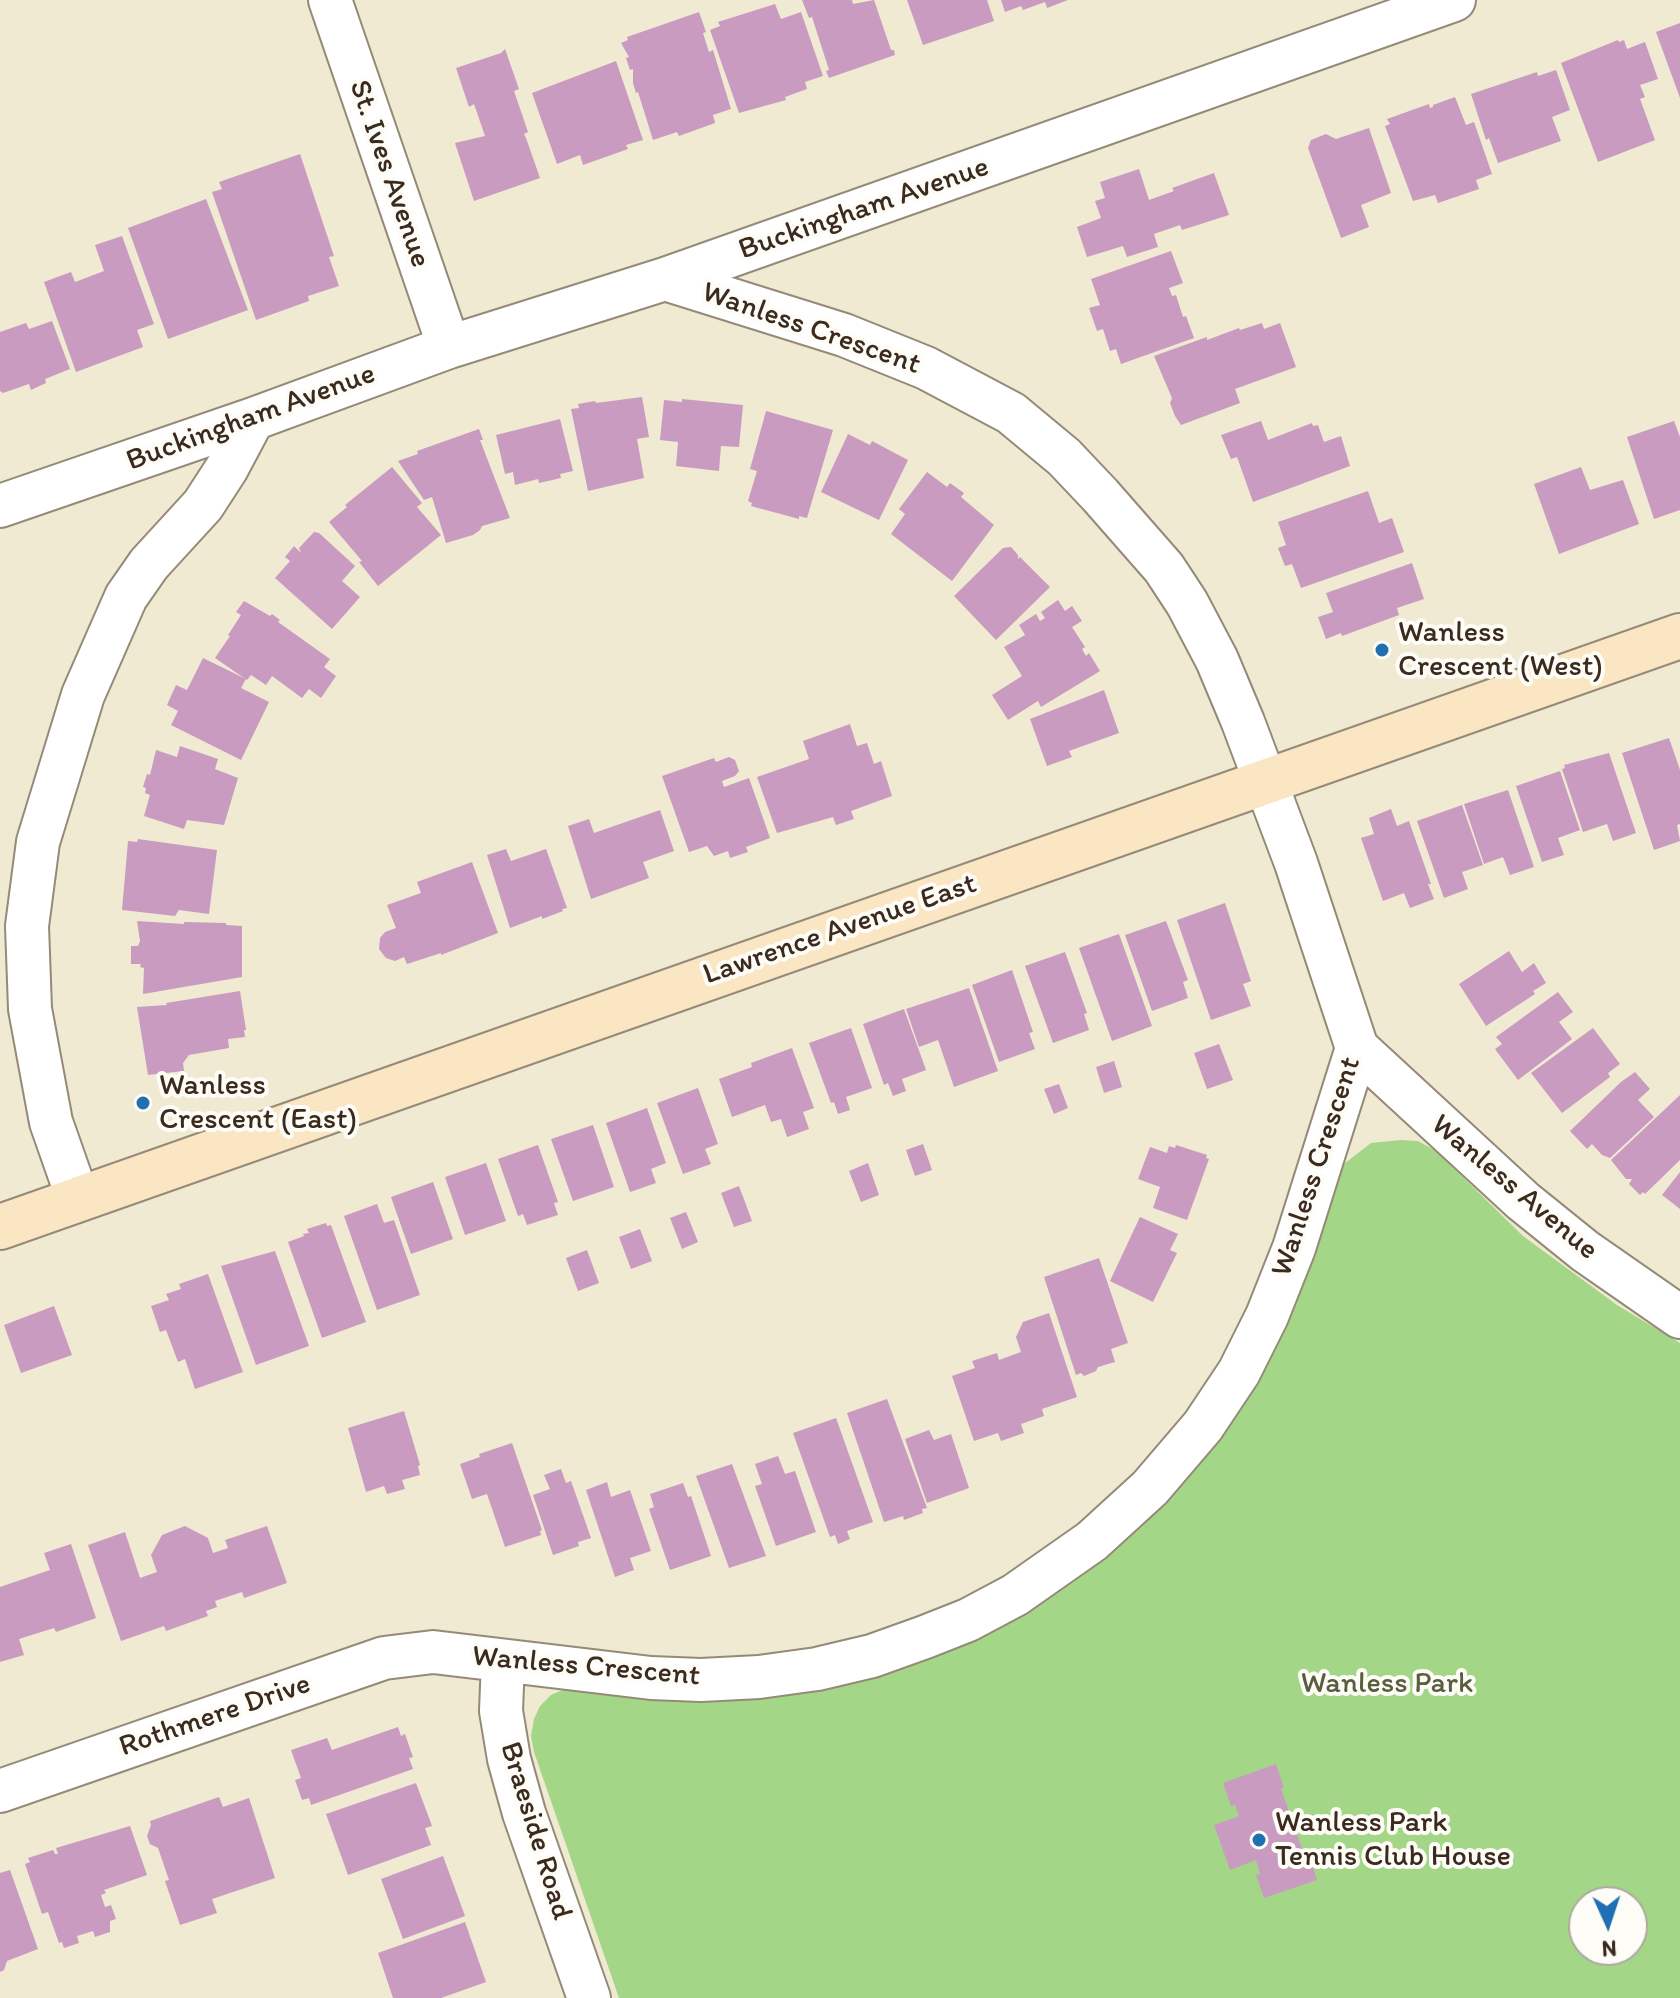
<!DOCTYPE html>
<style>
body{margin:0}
#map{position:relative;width:1680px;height:1998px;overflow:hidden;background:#efead1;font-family:Itim,sans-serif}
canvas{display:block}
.north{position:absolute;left:1568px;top:1886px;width:80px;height:80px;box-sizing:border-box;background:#fdfcf7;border:2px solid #afa8a0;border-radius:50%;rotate:177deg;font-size:22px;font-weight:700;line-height:32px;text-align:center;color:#3b2a1e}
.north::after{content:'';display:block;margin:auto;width:28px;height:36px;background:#1f6fb2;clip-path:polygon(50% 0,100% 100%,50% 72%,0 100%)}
</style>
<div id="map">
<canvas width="1680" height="1998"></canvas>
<div class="north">N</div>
</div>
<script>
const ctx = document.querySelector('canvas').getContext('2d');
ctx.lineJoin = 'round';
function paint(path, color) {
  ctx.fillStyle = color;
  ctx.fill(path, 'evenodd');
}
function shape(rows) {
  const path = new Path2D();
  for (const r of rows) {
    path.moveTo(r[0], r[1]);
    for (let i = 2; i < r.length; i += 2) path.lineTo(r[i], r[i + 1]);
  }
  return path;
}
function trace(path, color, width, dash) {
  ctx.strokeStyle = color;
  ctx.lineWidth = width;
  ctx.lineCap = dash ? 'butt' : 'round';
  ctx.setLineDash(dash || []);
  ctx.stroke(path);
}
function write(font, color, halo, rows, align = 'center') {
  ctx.font = font + ' Itim,sans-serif';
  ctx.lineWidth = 8;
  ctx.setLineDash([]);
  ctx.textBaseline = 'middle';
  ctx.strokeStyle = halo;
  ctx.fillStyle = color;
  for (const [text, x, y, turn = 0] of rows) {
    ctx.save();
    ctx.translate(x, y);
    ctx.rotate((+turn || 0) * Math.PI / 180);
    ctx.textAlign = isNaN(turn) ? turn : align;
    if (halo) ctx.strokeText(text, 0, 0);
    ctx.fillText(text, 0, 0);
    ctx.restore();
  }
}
paint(shape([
 [1401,1140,1418,1141,1436,1151,1523,1236,1617,1305,1680,1343,1680,1998,619,1998,534,1752,531,1736,534,1719,540,1706,551,1695,567,1688,742,1693,1114,1540,1340,1167,1371,1143],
 [1584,1902,1632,1902,1632,1950,1584,1950]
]), '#a3d787');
paint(shape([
 [802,0,852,0,853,4,874,0,891,50,894,50,895,55,829,78,826,71,829,70,812,17,809,18],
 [907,0,987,0,994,21,923,45],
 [1001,0,1068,0,1047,8,1045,2,1023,10,1021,6,1005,12],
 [775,4,781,19,801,12,823,76,805,82,807,89,785,97,786,100,739,113,710,30,720,26,718,22],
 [699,12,706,32,703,33,709,52,713,50,731,109,713,115,715,123,679,136,677,132,653,140,638,92,636,93,633,83,633,69,630,70,626,58,629,57,621,43,628,40,627,37],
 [1680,23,1680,98,1656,32],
 [1618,40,1619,42,1624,40,1627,49,1645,42,1658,79,1640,85,1645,97,1640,99,1655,140,1598,162,1561,63],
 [505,49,519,89,514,91,528,132,524,134,526,138,540,178,474,201,455,143,485,136,474,104,469,107,456,68,501,53],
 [616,61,643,140,626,145,628,149,583,165,580,155,557,164,532,93],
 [1556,70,1570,110,1552,117,1561,141,1498,163,1489,138,1486,140,1471,94,1537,72,1538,76],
 [1455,97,1466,125,1474,122,1492,174,1476,180,1479,189,1438,203,1435,195,1413,201,1385,126,1390,124,1387,119,1429,104,1430,108,1433,107,1433,105],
 [1369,128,1391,193,1361,205,1369,227,1341,238,1308,148,1311,140,1326,134,1336,139],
 [300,154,334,256,329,257,339,286,308,296,309,301,256,320,212,192,222,189,219,182],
 [1139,169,1149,200,1174,191,1172,188,1214,173,1229,215,1182,230,1180,225,1154,234,1158,247,1127,257,1123,246,1087,257,1077,227,1101,218,1095,201,1105,198,1100,182],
 [206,199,248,310,168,339,128,228],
 [122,236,154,324,137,330,143,347,76,372,44,282,71,272,75,282,104,271,95,245],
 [1171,251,1183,283,1169,288,1172,296,1176,295,1183,317,1186,316,1194,338,1121,364,1116,349,1110,351,1103,329,1097,331,1089,308,1100,305,1091,279],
 [52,321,70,369,45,379,46,383,31,390,29,384,3,393,0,391,0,332,26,323,29,329],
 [1262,323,1264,329,1280,323,1296,367,1235,389,1240,403,1181,425,1175,416,1170,403,1172,398,1154,356,1207,337,1207,340,1239,328,1240,330],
 [642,397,649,437,637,439,644,478,588,491,571,409,579,408,578,404,595,401,596,403],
 [682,399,743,405,739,447,721,446,719,471,676,466,678,442,660,440,664,400,682,402],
 [766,411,833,430,807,518,799,516,799,519,751,506,752,503,748,501,757,471,750,469],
 [560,419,573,471,560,474,561,478,539,483,538,479,515,485,513,472,505,474,496,435],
 [1261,421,1268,440,1312,423,1313,426,1318,425,1324,442,1341,436,1350,466,1253,502,1237,457,1231,459,1221,435],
 [1674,421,1680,437,1680,510,1654,519,1627,437],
 [479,429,483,440,480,440,510,518,482,526,480,530,473,535,446,543,432,497,424,500,398,461,418,454,417,451],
 [848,434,870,445,872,441,908,460,879,520,821,492],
 [392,467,422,503,417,507,441,535,378,586,359,562,362,561,329,522,347,507,345,505],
 [1581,467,1590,490,1623,480,1639,524,1559,554,1534,484],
 [927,472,947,487,950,483,964,493,961,497,994,525,952,581,891,534,905,514,899,509],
 [1368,491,1379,523,1392,518,1404,552,1301,588,1292,564,1285,566,1278,548,1286,545,1278,522],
 [314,532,319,533,355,566,342,581,360,597,332,629,275,578,290,561,285,557,294,546,301,553,299,548],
 [1011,547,1018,555,1018,559,1020,557,1050,587,996,640,954,596,1003,548],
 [1412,563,1424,599,1397,608,1399,615,1342,636,1341,633,1326,639,1318,617,1333,612,1326,593],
 [1058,600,1065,611,1072,606,1082,621,1072,627,1085,647,1082,649,1086,656,1089,653,1100,671,1041,707,1038,701,1008,720,992,695,1022,676,1004,647,1025,635,1019,625,1036,614,1040,621,1045,618,1041,612],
 [244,601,270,616,272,614,280,620,278,622,330,659,324,667,336,676,321,698,309,689,302,698,272,676,266,685,251,675,247,680,215,658,230,636,228,635,241,615,236,612],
 [203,658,246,679,241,688,269,702,241,760,171,725,178,711,167,705,176,685,187,690],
 [1104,690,1119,733,1069,751,1072,757,1047,766,1030,719],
 [850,724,857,746,867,743,874,764,881,761,892,796,851,811,854,819,836,825,833,817,777,833,757,777,809,759,803,741],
 [1669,738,1680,770,1680,824,1677,825,1680,841,1654,850,1622,753],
 [180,746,218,759,215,769,238,778,224,825,187,820,184,829,144,816,150,795,145,793,146,788,143,787,147,774,150,775,156,750,177,757],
 [1609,753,1636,833,1613,841,1607,824,1583,832,1562,769,1565,768,1564,765],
 [729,757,735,760,739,771,735,776,722,781,724,787,749,778,770,838,746,847,748,852,730,858,728,851,714,856,707,846,689,852,662,776,714,758,716,762],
 [1560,771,1580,830,1558,838,1564,855,1542,862,1516,786],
 [1508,790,1534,867,1510,875,1503,857,1484,864,1464,804],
 [1462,805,1483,865,1462,872,1468,889,1444,898,1417,821],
 [1391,809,1397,826,1409,821,1431,884,1428,884,1434,899,1410,908,1404,893,1383,901,1361,838,1374,834,1369,818],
 [660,810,674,851,643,862,649,878,591,899,568,826,589,819,594,833],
 [138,839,217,850,209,914,179,910,175,916,122,910,128,841,137,842],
 [506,849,511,861,546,849,567,908,562,909,563,911,542,919,542,916,510,928,487,855],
 [472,862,498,933,441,955,441,953,407,964,404,957,395,961,386,958,379,949,380,938,385,932,396,928,387,905,421,893,417,882],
 [1225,903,1251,981,1243,984,1251,1006,1211,1020,1177,920],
 [137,921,184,924,184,922,226,923,226,925,242,926,242,977,143,994,144,968,140,967,141,964,131,964,131,946,138,946,140,941],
 [1166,921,1188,980,1183,982,1188,998,1152,1011,1125,935],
 [1119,934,1152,1026,1112,1041,1079,948],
 [1509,951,1522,972,1534,963,1546,983,1533,991,1535,994,1486,1026,1459,984],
 [1065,952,1087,1013,1084,1014,1089,1030,1053,1043,1025,966],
 [1012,970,1033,1032,1029,1033,1035,1049,999,1062,972,985],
 [969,988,998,1071,954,1087,938,1040,919,1047,906,1009],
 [240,991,246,1030,244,1030,245,1037,228,1039,229,1048,189,1055,183,1063,184,1071,148,1075,137,1007,167,1005,166,1003],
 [1558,992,1573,1012,1559,1022,1572,1039,1518,1080,1495,1049,1502,1044,1496,1037],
 [904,1009,926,1070,902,1079,906,1091,893,1096,888,1083,884,1085,863,1024],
 [851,1028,872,1088,846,1097,850,1110,838,1114,834,1102,831,1103,809,1043],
 [1593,1028,1620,1064,1608,1073,1610,1077,1562,1113,1531,1073],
 [1219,1044,1233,1080,1207,1089,1194,1053],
 [792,1048,814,1108,803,1112,809,1129,787,1137,781,1119,771,1122,765,1105,732,1117,719,1079,752,1067,751,1063],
 [1114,1061,1122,1087,1104,1093,1096,1067],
 [1635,1072,1650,1089,1638,1100,1654,1117,1610,1158,1602,1155,1592,1144,1587,1149,1570,1131,1621,1082],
 [1059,1084,1068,1108,1054,1114,1044,1089],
 [698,1088,718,1144,705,1149,711,1164,683,1174,657,1103],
 [1680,1095,1680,1160,1645,1194,1643,1192,1640,1195,1629,1184,1632,1179,1626,1179,1611,1160],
 [647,1108,666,1163,651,1169,656,1183,630,1192,606,1123],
 [593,1125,614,1187,573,1201,551,1139],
 [923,1144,932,1170,915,1176,906,1150],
 [538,1145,558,1202,554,1203,558,1215,527,1225,523,1214,518,1216,498,1159],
 [1176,1145,1207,1155,1206,1158,1209,1159,1187,1220,1153,1208,1160,1187,1138,1179,1150,1147,1167,1153,1169,1146,1175,1148],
 [486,1163,506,1221,465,1235,445,1177],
 [868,1163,879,1195,861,1202,849,1171],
 [1680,1172,1680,1209,1662,1195],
 [433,1182,453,1239,411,1254,391,1197],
 [739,1186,752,1221,734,1227,721,1193],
 [377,1204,384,1223,394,1220,420,1295,377,1310,344,1216],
 [686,1212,698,1242,682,1249,670,1218],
 [1140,1217,1178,1234,1170,1250,1177,1253,1153,1302,1110,1281],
 [326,1223,327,1226,331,1225,366,1322,322,1338,288,1242,304,1236,303,1234,309,1233,307,1229],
 [640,1229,652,1261,631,1269,619,1237],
 [587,1250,599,1283,578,1291,566,1258],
 [275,1251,309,1346,256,1365,221,1266],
 [1099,1258,1128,1343,1111,1349,1115,1362,1098,1367,1096,1371,1084,1376,1081,1373,1076,1375,1044,1277],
 [208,1274,243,1372,195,1389,185,1359,178,1362,166,1330,160,1332,151,1306,169,1300,166,1294,181,1289,179,1284],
 [54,1306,72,1355,21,1373,4,1325],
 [1049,1313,1077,1397,1042,1409,1044,1416,1021,1424,1024,1433,1001,1441,998,1433,974,1441,952,1376,975,1368,972,1361,997,1353,999,1360,1021,1352,1016,1337,1023,1322],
 [887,1399,927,1508,922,1509,923,1513,904,1520,903,1516,884,1522,847,1413],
 [404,1411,420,1465,418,1466,420,1475,402,1480,405,1489,387,1494,384,1486,366,1492,348,1428],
 [836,1418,873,1522,847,1531,850,1539,838,1544,835,1535,830,1537,793,1433],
 [929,1430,934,1440,951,1434,969,1488,927,1503,905,1439],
 [512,1443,542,1530,540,1531,541,1535,505,1547,487,1494,472,1499,460,1464,480,1457,479,1454],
 [778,1456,785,1474,795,1471,816,1532,776,1546,755,1486,762,1484,755,1464],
 [732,1464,766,1556,729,1568,696,1476],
 [561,1469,566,1483,571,1481,591,1538,578,1542,579,1546,553,1555,533,1495,550,1489,544,1475],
 [607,1482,611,1497,630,1490,651,1551,630,1558,634,1570,615,1577,586,1490],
 [683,1483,688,1497,691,1496,711,1556,670,1570,649,1509,654,1507,650,1494],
 [185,1526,208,1538,213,1553,228,1548,225,1540,267,1526,287,1583,244,1598,242,1592,215,1601,217,1607,206,1611,208,1616,166,1631,164,1626,121,1641,88,1545,125,1532,140,1578,157,1572,151,1555,162,1535],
 [71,1544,96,1618,56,1632,54,1628,19,1639,24,1655,0,1662,0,1587,50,1570,44,1553],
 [398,1727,401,1736,405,1734,413,1757,409,1758,413,1769,311,1805,309,1798,302,1800,295,1780,301,1778,291,1750,327,1738,332,1750],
 [1276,1764,1284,1788,1281,1789,1305,1857,1309,1855,1317,1880,1264,1898,1256,1875,1260,1874,1256,1860,1230,1870,1214,1825,1239,1816,1235,1805,1231,1806,1223,1783],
 [416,1783,432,1826,425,1828,431,1845,348,1875,326,1814],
 [219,1797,223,1807,249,1798,275,1878,212,1899,217,1913,180,1925,165,1881,169,1880,158,1848,150,1844,147,1836,151,1825,150,1821],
 [130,1826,147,1875,104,1890,106,1893,101,1895,105,1907,111,1905,116,1919,110,1921,110,1932,95,1937,93,1931,77,1936,79,1943,64,1948,62,1942,59,1943,48,1912,42,1914,25,1864,30,1862,28,1858,53,1850,55,1854,58,1854,56,1848],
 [443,1856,465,1916,403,1939,381,1879],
 [10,1870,38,1949,7,1961,4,1970,0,1972,0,1873],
 [465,1922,486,1982,441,1998,393,1998,378,1953]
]), '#c99bc0');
const minor = shape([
 [330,0,449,347],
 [0,506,253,419,449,347,665,279,1454,0],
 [1357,1048,1523,1201,1585,1251,1680,1317],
 [78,1199,51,1122,30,1009,27,926,38,842,83,695,126,597,149,564,203,505,227,468,253,419],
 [503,1661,501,1711,509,1759,524,1813,589,1998],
 [0,1791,384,1658,433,1652,651,1678,701,1680,759,1677,817,1669,872,1656,925,1637,968,1620,1015,1595,1092,1541,1150,1488,1203,1426,1239,1372,1267,1316,1294,1248,1357,1048,1296,863,1243,722,1217,660,1187,603,1164,568,1100,495,1064,457,1011,413,926,368,844,335,665,279]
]);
const secondary = shape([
 [0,1227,1680,636]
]);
trace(minor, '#958a78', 46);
trace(secondary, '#958a78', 48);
trace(minor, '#fff', 42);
trace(secondary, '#fbe6c4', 44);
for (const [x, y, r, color] of [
 [1382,650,8,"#1f6fb2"],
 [143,1103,8,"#1f6fb2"],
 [1259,1840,8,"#1f6fb2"]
]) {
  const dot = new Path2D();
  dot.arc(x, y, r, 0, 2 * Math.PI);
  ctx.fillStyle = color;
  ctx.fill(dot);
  trace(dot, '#fdfcf7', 3);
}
write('30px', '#3b2a1e', '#fdfcf7', [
 ["St. Ives Avenue",389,174,71],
 ["Buckingham Avenue",864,209,-19],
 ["Wanless Crescent",811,329,19],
 ["Buckingham Avenue",251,418,-20],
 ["Lawrence Avenue East",840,930,-19],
 ["Wanless Crescent",1317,1167,-72],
 ["Wanless Avenue",1514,1188,40],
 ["Wanless Crescent",586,1667,5],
 ["Rothmere Drive",215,1716,-19],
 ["Braeside Road",535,1831,73]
]);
write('30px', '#3b2a1e', '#fdfcf7', [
 ["Wanless",1398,633],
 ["Crescent (West)",1398,667],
 ["Wanless",159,1086],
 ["Crescent (East)",159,1120],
 ["Wanless Park",1275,1823],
 ["Tennis Club House",1275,1857]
], 'left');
write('30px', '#5a5e3e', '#fdfcf7', [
 ["Wanless Park",1387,1684]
]);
</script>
